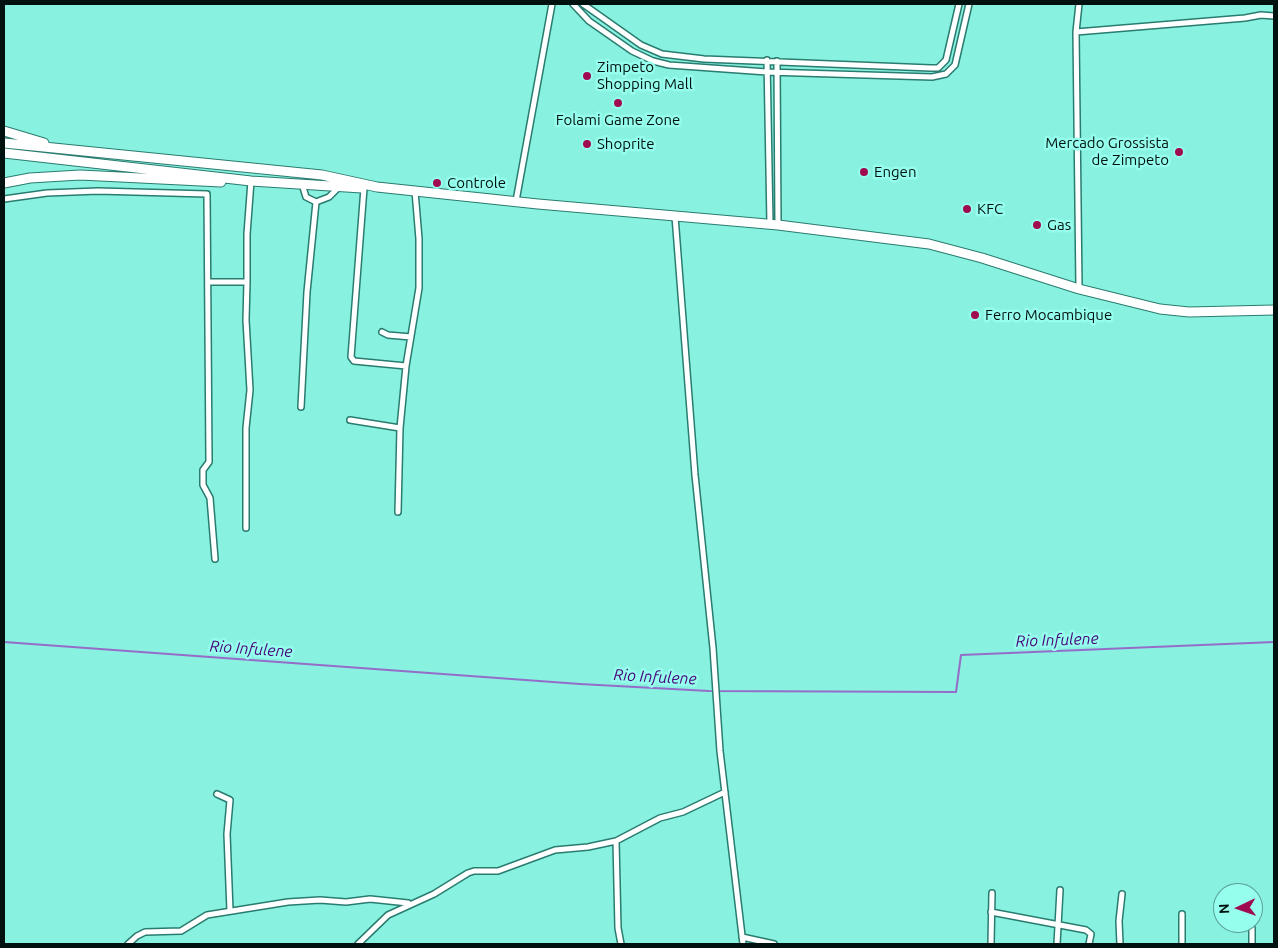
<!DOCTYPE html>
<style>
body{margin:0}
#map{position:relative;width:1278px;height:948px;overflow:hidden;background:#89f1df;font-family:Ubuntu,sans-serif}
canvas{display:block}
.frame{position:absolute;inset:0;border:5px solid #00120f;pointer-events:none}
.north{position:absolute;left:1213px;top:883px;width:50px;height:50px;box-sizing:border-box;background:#96feed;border:1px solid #5aa094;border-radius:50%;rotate:267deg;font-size:14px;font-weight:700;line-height:20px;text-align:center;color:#00120f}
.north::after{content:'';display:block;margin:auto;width:18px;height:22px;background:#a00a50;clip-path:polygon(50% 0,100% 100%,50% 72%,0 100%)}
</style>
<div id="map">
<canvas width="1278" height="948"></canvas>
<div class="frame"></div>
<div class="north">N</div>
</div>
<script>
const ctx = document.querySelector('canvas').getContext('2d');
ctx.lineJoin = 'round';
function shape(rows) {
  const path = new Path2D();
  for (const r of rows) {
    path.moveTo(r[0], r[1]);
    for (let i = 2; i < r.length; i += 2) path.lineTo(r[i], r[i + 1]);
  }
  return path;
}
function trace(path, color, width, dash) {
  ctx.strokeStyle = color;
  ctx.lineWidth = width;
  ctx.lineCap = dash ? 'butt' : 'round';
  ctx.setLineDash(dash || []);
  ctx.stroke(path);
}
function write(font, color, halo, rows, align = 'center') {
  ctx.font = font + ' Ubuntu,sans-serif';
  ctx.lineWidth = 5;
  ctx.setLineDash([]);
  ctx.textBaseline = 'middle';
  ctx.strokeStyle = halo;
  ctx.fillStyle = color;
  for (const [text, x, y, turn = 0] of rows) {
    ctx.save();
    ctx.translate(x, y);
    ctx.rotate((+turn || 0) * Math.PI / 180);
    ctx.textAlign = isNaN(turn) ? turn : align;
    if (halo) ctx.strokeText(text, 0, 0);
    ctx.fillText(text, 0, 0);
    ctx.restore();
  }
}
trace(shape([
 [4,642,580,684,709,691,956,692,961,655,1274,642]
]), '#946dc9', 2);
const minor = shape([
 [573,4,589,21,632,51,653,61,669,65,767,72,932,77,946,74,955,65,969,4],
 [583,4,641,45,662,54,704,59,931,68,938,68,946,60,959,4],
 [1079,4,1076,32,1079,289],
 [1076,32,1245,18,1261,15,1274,16],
 [767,60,770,224],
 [777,61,778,225],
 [302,184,306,197,316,202,329,197,339,187],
 [364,188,351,357,354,361,406,366],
 [4,199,47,193,98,191,207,194,209,462,203,470,203,485,210,498,215,559],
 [516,201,552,4],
 [675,216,695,475,713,648,720,751,743,944],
 [208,282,247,282,247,234,251,181],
 [382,332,388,335,411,337],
 [301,407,307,292,316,202],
 [350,420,400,428],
 [398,512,400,428,406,366,419,288,419,239,415,191],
 [246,528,246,428,250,390,246,320,247,282],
 [217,794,230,800,227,834,230,911],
 [616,841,618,928,621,944],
 [991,912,1086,930,1091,934,1089,944],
 [1252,928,1252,944],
 [742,937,774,944],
 [128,944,137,936,145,932,181,931,207,915,288,902,320,900,346,902,370,899,408,903],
 [358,944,388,915,434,894,468,873,474,871,498,871,555,850,588,847,616,841,660,818,683,812,725,792],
 [991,944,992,893],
 [1057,944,1060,890],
 [1120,944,1119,921,1122,894],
 [1182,944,1182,914]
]);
const trunk = shape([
 [4,131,44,143],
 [4,143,322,175,377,187,538,204,778,225,929,244,982,258,1079,289,1160,309,1189,312,1274,310],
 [4,153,251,181,362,188],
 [4,183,30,178,80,175,221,182]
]);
trace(minor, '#297c70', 8);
trace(trunk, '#297c70', 11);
trace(minor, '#fff', 5);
trace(trunk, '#fff', 9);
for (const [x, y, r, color] of [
 [587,76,5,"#a00a50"],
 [618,103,5,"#a00a50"],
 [587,144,5,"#a00a50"],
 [1179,152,5,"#a00a50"],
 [864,172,5,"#a00a50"],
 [437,183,5,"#a00a50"],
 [967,209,5,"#a00a50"],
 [1037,225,5,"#a00a50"],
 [975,315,5,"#a00a50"]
]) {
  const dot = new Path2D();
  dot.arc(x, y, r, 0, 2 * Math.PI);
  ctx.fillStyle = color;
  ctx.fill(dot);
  trace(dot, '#96feed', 2);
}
write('15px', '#00120f', '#96feed', [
 ["Zimpeto",597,67],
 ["Shopping Mall",597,84],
 ["Folami Game Zone",618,120,"center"],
 ["Mercado Grossista",1169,143,"right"],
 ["de Zimpeto",1169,160,"right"],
 ["Shoprite",597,144],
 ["Engen",874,172],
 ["Controle",447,183],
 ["KFC",977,209],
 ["Gas",1047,225],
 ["Ferro Mocambique",985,315]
], 'left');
write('italic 16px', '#47047a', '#96feed', [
 ["Rio Infulene",1057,640,-2],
 ["Rio Infulene",251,649,4],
 ["Rio Infulene",655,677,3]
]);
</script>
